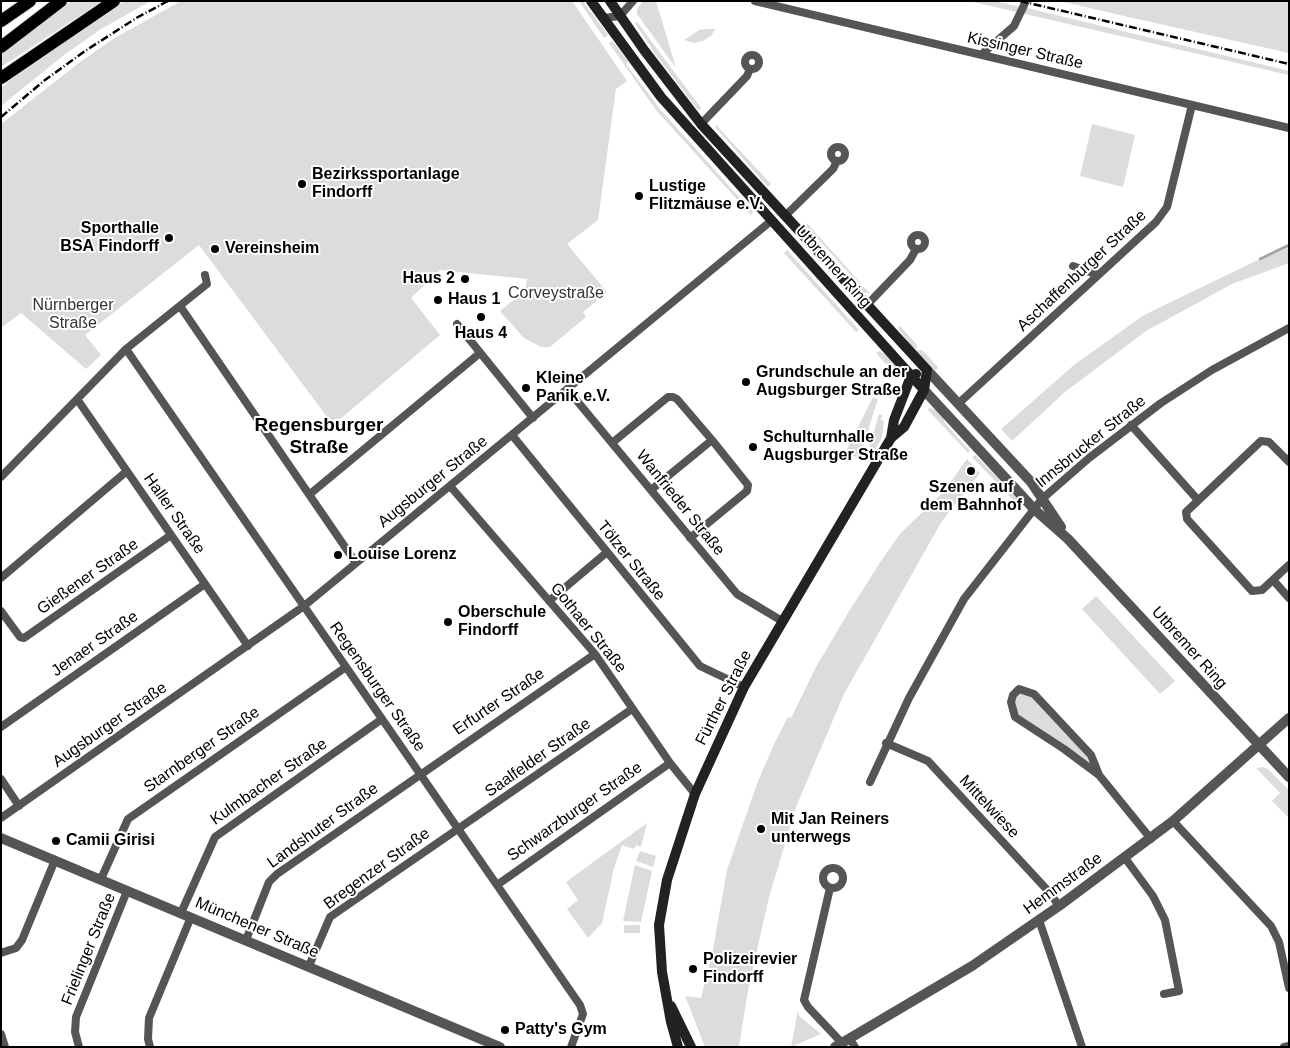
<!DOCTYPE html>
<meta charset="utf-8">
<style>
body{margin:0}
#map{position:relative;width:1290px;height:1048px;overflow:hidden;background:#fff;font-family:Helvetica,sans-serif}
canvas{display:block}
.frame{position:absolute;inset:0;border:2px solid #000;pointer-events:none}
</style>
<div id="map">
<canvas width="1290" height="1048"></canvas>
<div class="frame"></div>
</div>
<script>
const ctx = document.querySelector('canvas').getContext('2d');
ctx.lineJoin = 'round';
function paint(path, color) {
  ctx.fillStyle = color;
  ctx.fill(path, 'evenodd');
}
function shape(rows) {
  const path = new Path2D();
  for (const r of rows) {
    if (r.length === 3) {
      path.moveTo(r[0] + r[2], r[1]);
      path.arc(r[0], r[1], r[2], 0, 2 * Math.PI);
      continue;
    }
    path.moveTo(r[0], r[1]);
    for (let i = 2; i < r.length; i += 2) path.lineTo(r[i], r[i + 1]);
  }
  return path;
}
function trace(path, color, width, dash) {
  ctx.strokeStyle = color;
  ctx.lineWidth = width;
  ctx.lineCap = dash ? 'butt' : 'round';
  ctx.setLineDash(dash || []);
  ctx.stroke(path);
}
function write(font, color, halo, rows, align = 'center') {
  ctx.font = font + ' Helvetica,sans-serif';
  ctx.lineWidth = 4;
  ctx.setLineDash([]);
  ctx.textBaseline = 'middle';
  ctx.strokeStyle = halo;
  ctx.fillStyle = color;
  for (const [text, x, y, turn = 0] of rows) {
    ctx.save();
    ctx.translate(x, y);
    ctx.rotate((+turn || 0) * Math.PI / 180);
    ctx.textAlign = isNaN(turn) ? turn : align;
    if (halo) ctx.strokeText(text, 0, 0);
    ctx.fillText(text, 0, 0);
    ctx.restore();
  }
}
paint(shape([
 [72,1,102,1,1,67,1,54,44,20],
 [125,1,151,1,101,29,64,55,1,106,1,88,40,57],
 [181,1,572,1,627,81,616,89,598,220,567,244,607,292,583,312,586,317,550,347,541,347,524,338,500,311,525,291,527,279,440,270,411,298,440,335,333,425,199,245,85,335,101,355,86,369,21,313,1,328,1,124,80,62,113,39],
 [579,1,583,1,608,35,604,38],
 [643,1,656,1,676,68,637,14,637,9],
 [969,1,994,1,1031,9,1289,71,1289,75],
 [1060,1,1289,1,1289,53,1124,16],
 [637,22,701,108,699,111,656,55,635,23],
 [707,29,715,29,711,36,703,41,694,43,684,40,699,30],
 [612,41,628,61,626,64,660,109,739,197,744,199,753,212,751,215,656,110,609,43],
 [1092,124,1135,135,1123,187,1080,176],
 [716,125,771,184,768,187,715,127],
 [807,223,870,294,863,292,854,283,856,281,808,228,805,229,804,227],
 [1289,245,1289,263,1232,284,1146,331,1065,392,1012,441,1001,429,1074,365,1144,315],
 [787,250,859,330,856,332,784,253],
 [900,326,918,346,914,350,898,328],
 [917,350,922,350,938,367,936,371,915,351],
 [879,351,885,354,893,362,896,367,892,371,876,353],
 [873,397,878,399,860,456,857,458,846,451],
 [929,408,937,410,944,418,944,422,970,451,968,453,928,410],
 [879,414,882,415,881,420,884,421,882,437,869,461,866,460],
 [975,455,1021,501,1022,509,972,457],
 [967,459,980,473,942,521,844,694,796,807,769,897,748,990,739,1047,705,1047,685,996,701,998,713,949,727,870,758,781,775,742,788,717,791,718,816,667,848,613,881,561,900,534,944,491],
 [1096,596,1175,681,1160,694,1082,609],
 [1024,692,1030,695,1088,756,1094,766,1015,713,1014,699,1019,693],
 [1263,767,1268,769,1289,790,1289,818,1272,801,1280,793,1256,768],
 [647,823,641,847,636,845,634,849,622,845,614,868,602,923,588,938,567,909,578,900,566,882],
 [640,851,656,856,653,867,636,861],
 [635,865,652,871,641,922,623,921],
 [624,925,640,925,640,933,624,933],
 [798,1010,799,1016,821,1034,791,1047]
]), '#dcdcdc');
trace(shape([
 [1260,259,1289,245]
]), '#a3a3a3', 2.5);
const trunk = shape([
 [1,21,30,1],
 [1,47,61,1],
 [1,78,114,1]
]);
trace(trunk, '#dbdbdb', 14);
trace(shape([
 [755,1,1289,128],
 [603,18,620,16,633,1],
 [982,54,1014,26,1026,1],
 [752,62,7],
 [701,124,747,76,750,69],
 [838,154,7],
 [785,216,833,169,837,161],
 [918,242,7],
 [1073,266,1098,275],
 [180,306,356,563],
 [866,306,910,260,916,249],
 [457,324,533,418],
 [126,349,580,1005,583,1014,571,1047],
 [568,390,737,594,782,621],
 [77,399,248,646],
 [959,403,1156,222,1167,207,1192,105],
 [1131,425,1197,499],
 [512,435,700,666,744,687],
 [612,443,668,397,673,397,677,399,712,440,748,485,747,491,690,538],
 [1289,462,1269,442,1261,441,1186,512,1187,519,1252,591,1262,590,1289,565],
 [1,477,126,349,207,284,205,275],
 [450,486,595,654,670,763,695,794],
 [651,490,712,440],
 [310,494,480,353],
 [1,578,127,471],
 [1273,580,1289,598],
 [549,601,606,553],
 [1,611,20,637,24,638,171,535],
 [1,727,205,584],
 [886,743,928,761,1050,893,1059,906],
 [1099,775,1091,755,1034,694,1019,689,1013,695,1011,702,1015,717,1064,749,1099,775,1151,839],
 [1,779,19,806],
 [870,782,909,698,964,599,1042,499,1089,458,1161,403,1212,370,1289,328],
 [1,818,304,606,771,221],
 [1173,821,1271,926,1279,942,1289,988],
 [1125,858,1153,896,1165,920,1179,991,1164,994],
 [833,878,10],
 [101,879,128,819,346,667],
 [497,885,670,763],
 [830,888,804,1000,808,1007,842,1043],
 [181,913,215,837,382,719],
 [1039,920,1082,1047],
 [246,940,269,882,277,874,595,654],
 [1,953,16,948,22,940,55,860],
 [309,966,330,917,632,709],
 [1,1034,5,1047],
 [850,1039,855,1047],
 [79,1047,75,1032,76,1017,127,891],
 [150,1047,148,1039,149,1018,191,917],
 [1284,1047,1289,1046]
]), '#555', 8);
trace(shape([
 [927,370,1031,482,1061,527],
 [924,390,1034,509,1068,539,1289,777],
 [1,838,500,1047],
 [835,1047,972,966,1059,906,1173,821,1289,718]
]), '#555', 10);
trace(shape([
 [591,1,661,97,924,390],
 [610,1,644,50,701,124,927,370],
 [891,438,894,420,911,376,916,374],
 [671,1006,691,1047],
 [678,1047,671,1022,662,972,659,925,667,880,695,794,744,687,891,438,904,427,924,390,927,370]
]), '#222', 10);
trace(trunk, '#000', 12);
trace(shape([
 [1020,1,1289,64],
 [1,117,45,80,85,51,138,17,168,1]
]), '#000', 2.5, [8, 2.5, 1, 2.5]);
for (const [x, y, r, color] of [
 [302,184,5,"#000"],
 [639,196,5,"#000"],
 [169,238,5,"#000"],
 [215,249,5,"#000"],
 [465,279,5,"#000"],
 [438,300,5,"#000"],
 [481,317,5,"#000"],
 [746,382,5,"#000"],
 [526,388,5,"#000"],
 [753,447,5,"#000"],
 [971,471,5,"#000"],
 [338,555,5,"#000"],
 [448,622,5,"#000"],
 [761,829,5,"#000"],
 [56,841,5,"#000"],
 [693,969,5,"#000"],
 [505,1030,5,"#000"]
]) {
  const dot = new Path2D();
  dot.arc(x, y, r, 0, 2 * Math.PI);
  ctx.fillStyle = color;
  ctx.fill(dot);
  trace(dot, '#fff', 2);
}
write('16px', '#000', '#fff', [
 ["Kissinger Straße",1025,51,13],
 ["Utbremer Ring",833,267,48],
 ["Aschaffenburger Straße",1082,271,-43],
 ["Innsbrucker Straße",1091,442,-39],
 ["Augsburger Straße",433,482,-39],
 ["Wanfrieder Straße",680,503,51],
 ["Haller Straße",174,514,55],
 ["Tölzer Straße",631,561,51],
 ["Gießener Straße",88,577,-35],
 ["Gothaer Straße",588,628,51],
 ["Jenaer Straße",95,644,-35],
 ["Utbremer Ring",1189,648,48],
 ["Regensburger Straße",377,687,55],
 ["Fürther Straße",724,698,-63],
 ["Erfurter Straße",499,702,-34],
 ["Augsburger Straße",110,725,-35],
 ["Starnberger Straße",202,750,-35],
 ["Saalfelder Straße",538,758,-35],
 ["Kulmbacher Straße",269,782,-35],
 ["Mittelwiese",989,807,47],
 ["Schwarzburger Straße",575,812,-35],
 ["Landshuter Straße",323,826,-36],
 ["Bregenzer Straße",377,869,-36],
 ["Hemmstraße",1063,884,-36],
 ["Münchener Straße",257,928,23],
 ["Frielinger Straße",89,949,-68]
]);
write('bold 16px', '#000', '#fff', [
 ["Bezirkssportanlage",312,175],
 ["Findorff",312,193],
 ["Lustige",649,187],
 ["Flitzmäuse e.V.",649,205],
 ["Sporthalle",159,229,"right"],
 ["BSA Findorff",159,247,"right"],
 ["Vereinsheim",225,249],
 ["Haus 2",455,279,"right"],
 ["Haus 1",448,300],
 ["Haus 4",481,334,"center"],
 ["Grundschule an der",756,373],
 ["Augsburger Straße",756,391],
 ["Kleine",536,379],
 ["Panik e.V.",536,397],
 ["Schulturnhalle",763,438],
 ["Augsburger Straße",763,456],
 ["Szenen auf",971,488,"center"],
 ["dem Bahnhof",971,506,"center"],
 ["Louise Lorenz",348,555],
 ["Oberschule",458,613],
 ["Findorff",458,631],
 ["Mit Jan Reiners",771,820],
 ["unterwegs",771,838],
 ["Camii Girisi",66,841],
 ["Polizeirevier",703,960],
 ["Findorff",703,978],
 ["Patty's Gym",515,1030]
], 'left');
write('16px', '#333', '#fff', [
 ["Corveystraße",556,294],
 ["Nürnberger",73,306],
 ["Straße",73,324]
]);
write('bold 19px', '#000', '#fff', [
 ["Regensburger",319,426],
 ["Straße",319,448]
]);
</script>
